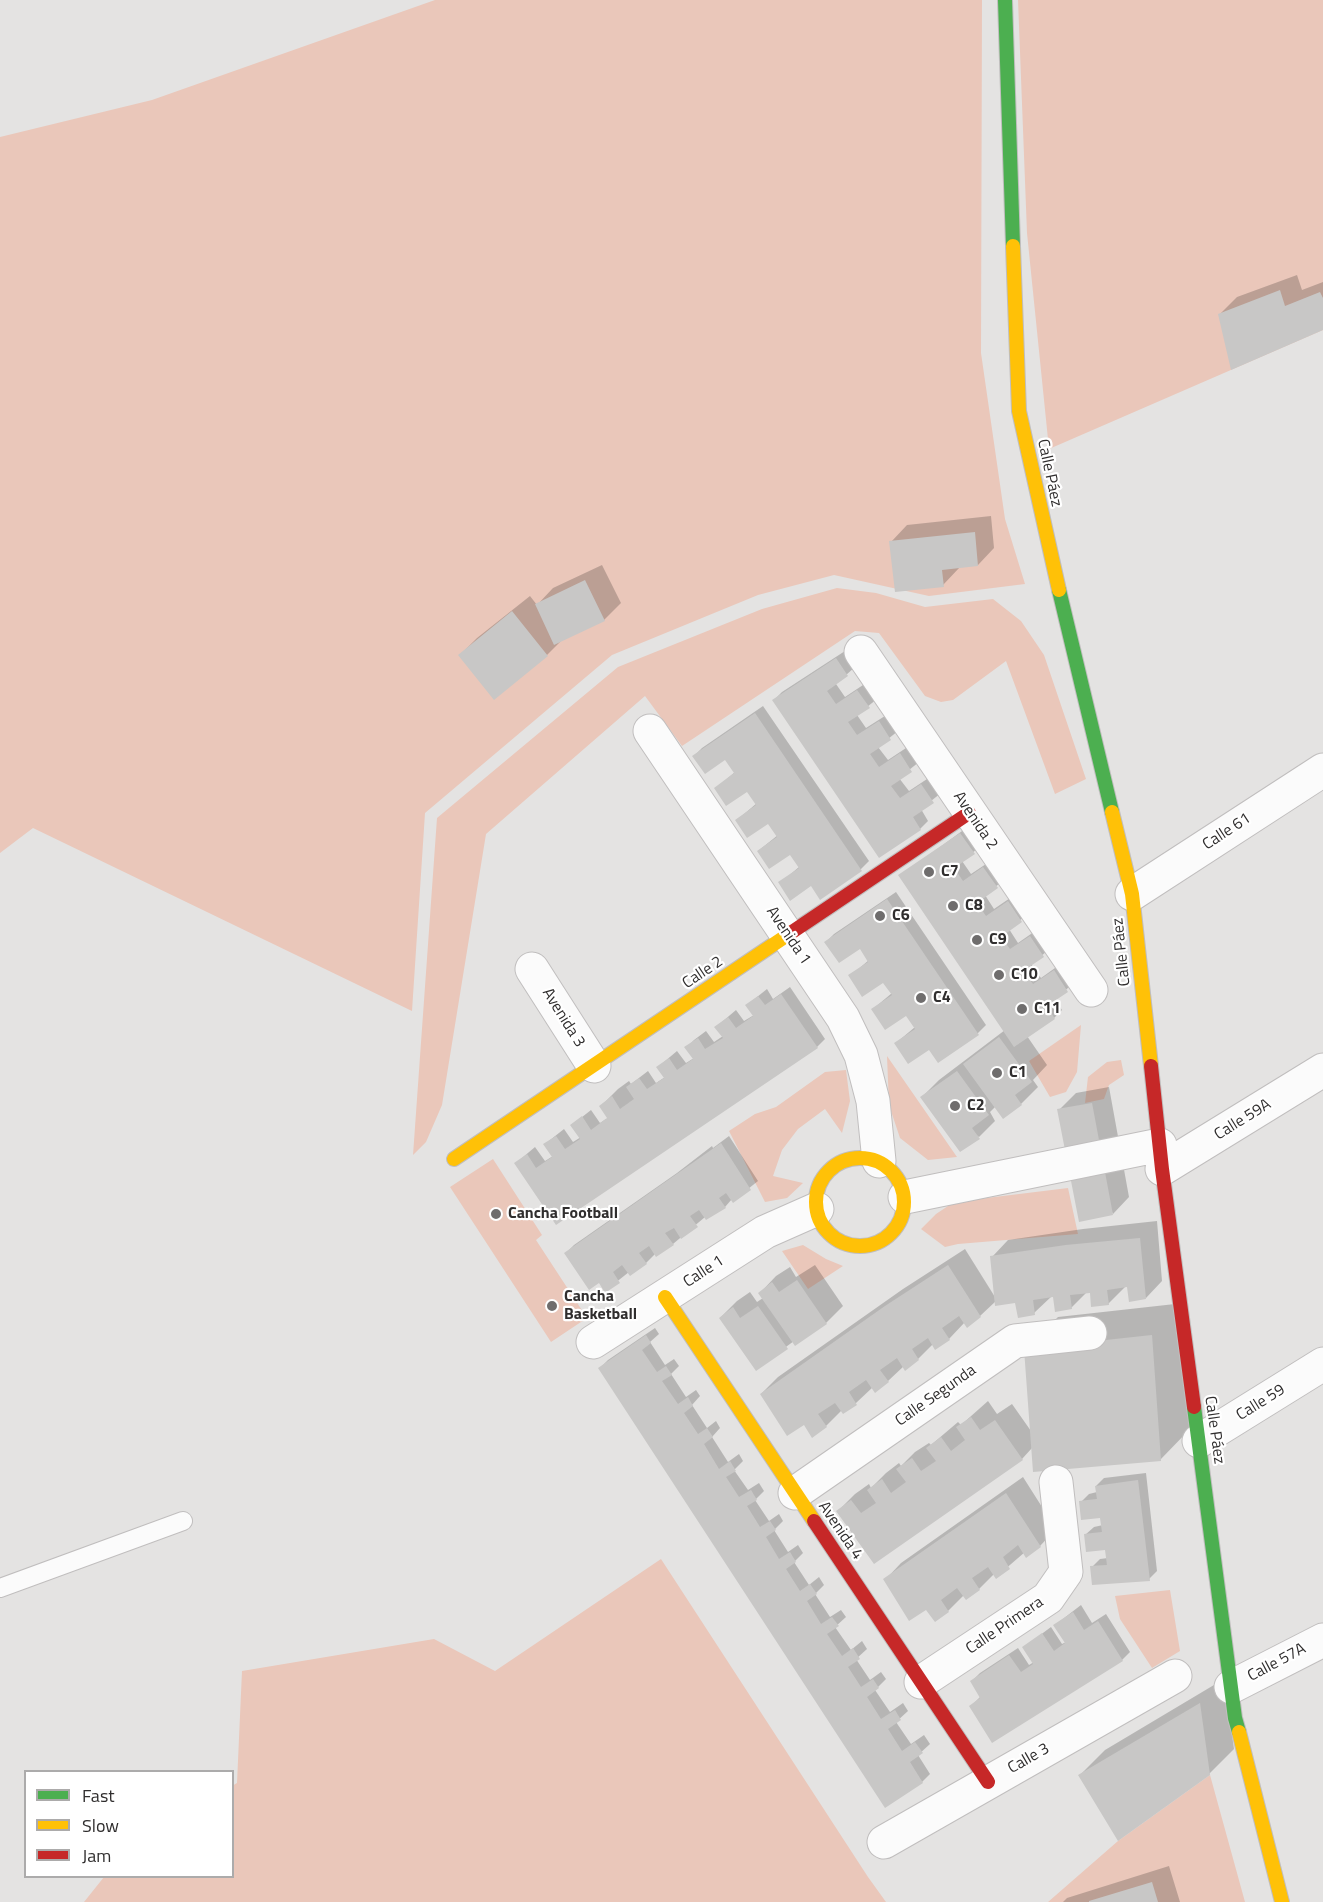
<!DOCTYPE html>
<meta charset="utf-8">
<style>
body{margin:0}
#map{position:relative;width:1323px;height:1902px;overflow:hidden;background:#e4e3e2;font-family:"Titillium Web",sans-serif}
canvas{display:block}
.legend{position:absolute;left:24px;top:1770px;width:210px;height:108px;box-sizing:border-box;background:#fff;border:2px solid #acabab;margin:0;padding:8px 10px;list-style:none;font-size:18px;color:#302e2e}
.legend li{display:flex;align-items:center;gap:12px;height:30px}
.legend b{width:30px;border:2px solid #acabab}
</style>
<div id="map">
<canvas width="1323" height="1902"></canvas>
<ul class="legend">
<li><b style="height:8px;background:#4caf50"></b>Fast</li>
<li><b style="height:8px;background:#ffc107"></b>Slow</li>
<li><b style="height:8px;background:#c62828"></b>Jam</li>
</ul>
</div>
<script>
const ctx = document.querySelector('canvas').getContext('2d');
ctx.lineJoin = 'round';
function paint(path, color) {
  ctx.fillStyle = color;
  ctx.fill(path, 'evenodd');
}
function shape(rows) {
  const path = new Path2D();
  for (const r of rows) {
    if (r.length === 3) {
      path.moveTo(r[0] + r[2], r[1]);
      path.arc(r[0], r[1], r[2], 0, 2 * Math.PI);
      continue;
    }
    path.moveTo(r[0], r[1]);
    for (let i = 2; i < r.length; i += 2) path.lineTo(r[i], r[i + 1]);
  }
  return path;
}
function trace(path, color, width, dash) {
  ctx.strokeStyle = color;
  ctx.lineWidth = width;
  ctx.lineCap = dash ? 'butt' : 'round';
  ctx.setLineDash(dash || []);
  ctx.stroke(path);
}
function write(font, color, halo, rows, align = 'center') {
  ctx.font = font + ' "Titillium Web",sans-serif';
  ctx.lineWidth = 4.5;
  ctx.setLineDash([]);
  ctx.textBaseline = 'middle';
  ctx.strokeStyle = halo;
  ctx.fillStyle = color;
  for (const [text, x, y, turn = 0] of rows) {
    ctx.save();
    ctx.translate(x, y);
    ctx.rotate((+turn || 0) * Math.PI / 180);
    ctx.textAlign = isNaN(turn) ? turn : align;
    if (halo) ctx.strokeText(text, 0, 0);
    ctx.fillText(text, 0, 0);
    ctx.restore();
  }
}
paint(shape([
 [435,0,982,0,981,353,1005,519,1025,584,929,596,834,575,758,595,612,655,425,813,412,1011,33,828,0,853,0,137,152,100],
 [1018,0,1323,0,1323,330,1049,449,1027,233],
 [837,588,876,593,925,607,993,599,1021,621,1044,655,1086,779,1055,794,1006,661,953,700,941,702,925,696,879,633,855,631,682,746,645,696,486,834,442,1105,426,1142,413,1155,437,818,618,667,762,609],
 [1081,1025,1077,1072,1066,1092,1050,1097,1029,1061],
 [887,1056,957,1157,928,1160,900,1138,889,1105],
 [1121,1060,1124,1075,1109,1085,1104,1099,1085,1103,1088,1077,1107,1062],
 [846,1070,850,1101,842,1133,825,1109,798,1129,782,1150,773,1176,803,1183,787,1198,765,1202,729,1131,755,1114,776,1107,825,1072],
 [493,1159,542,1235,536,1240,587,1318,551,1342,450,1187],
 [1068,1188,1078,1234,958,1244,945,1247,921,1229,936,1214,954,1202],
 [803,1245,826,1259,843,1266,808,1289,782,1251],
 [661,1559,868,1877,886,1902,84,1902,104,1877,232,1876,232,1786,237,1783,242,1671,434,1639,495,1671],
 [1170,1590,1180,1651,1152,1668,1120,1619,1115,1596],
 [1210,1775,1245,1902,1048,1902,1118,1841]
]), '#eac7ba');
paint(shape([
 [1297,275,1302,290,1323,282,1323,329,1220,314,1237,297],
 [991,516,994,548,978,565,960,567,943,585,891,542,907,525],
 [602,565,621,603,604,620,563,639,547,655,460,655,477,638,530,596,537,605,553,588],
 [845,651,855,667,836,684,845,697,866,683,877,699,857,715,866,728,888,714,898,731,878,747,888,760,909,746,919,762,899,778,909,791,930,777,941,793,921,809,928,821,920,829,774,700,782,692],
 [763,706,869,861,861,869,811,884,780,883,799,867,790,853,758,851,778,835,769,821,737,820,757,803,747,790,716,788,735,772,726,758,694,756,702,748],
 [969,826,982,845,962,861,971,874,992,860,1005,879,985,895,994,909,1016,894,1029,913,1009,929,1018,943,1038,929,1051,948,1031,964,1041,978,1062,963,1075,982,1055,999,1062,1010,1054,1018,1027,1036,1047,1065,1033,1080,1038,1087,1021,1104,996,1106,990,1112,995,1121,979,1137,922,1097,939,1080,1005,1030,900,876],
 [896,892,986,1025,978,1033,938,1060,929,1048,896,1043,915,1027,907,1014,873,1009,892,993,884,980,850,976,869,960,860,947,826,942,834,934],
 [790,987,825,1039,817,1047,641,1165,601,1106,618,1089,629,1081,631,1084,648,1071,656,1083,665,1077,658,1067,677,1051,686,1063,694,1058,686,1048,694,1040,706,1031,714,1042,723,1036,716,1027,736,1010,744,1021,754,1015,747,1005,767,989,773,999],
 [1109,1087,1129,1197,1113,1214,1059,1110,1076,1093],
 [591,1110,600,1123,606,1119,639,1167,556,1223,516,1163,535,1147,545,1161,553,1156,545,1144,564,1129,573,1142,581,1137,572,1125],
 [729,1136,758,1181,733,1201,732,1199,725,1207,705,1217,673,1244,655,1254,646,1263,629,1272,605,1291,599,1281,566,1253,574,1245,677,1173,712,1146,713,1148],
 [1157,1221,1162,1281,1146,1298,1129,1286,1126,1286,1108,1304,1091,1291,1088,1291,1071,1308,1054,1296,1052,1296,1034,1313,1016,1301,996,1301,980,1316,965,1322,949,1339,933,1344,918,1359,904,1366,888,1381,873,1387,856,1403,842,1410,826,1426,804,1423,761,1394,778,1377,903,1289,965,1249,995,1297,992,1257,1008,1240,1083,1229],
 [815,1265,843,1306,826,1323,796,1344,794,1341,756,1369,720,1318,737,1301,750,1292,757,1302,763,1298,760,1293,776,1276,790,1267,796,1277],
 [1184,1303,1192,1427,1160,1460,1032,1448,1022,1459,875,1562,838,1511,855,1494,869,1484,871,1488,886,1473,899,1463,901,1466,915,1452,929,1443,931,1445,958,1422,961,1425,988,1401,997,1414,1012,1404,1031,1431,1025,1350,1058,1317],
 [655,1328,659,1334,650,1342,665,1365,674,1359,679,1366,671,1374,686,1397,696,1390,700,1396,692,1405,707,1428,716,1421,720,1428,712,1437,728,1462,739,1454,743,1461,734,1470,748,1490,759,1483,764,1491,755,1500,769,1521,779,1514,783,1521,774,1530,788,1552,798,1545,803,1553,794,1562,809,1585,819,1577,824,1585,815,1594,830,1617,841,1610,846,1617,835,1627,851,1650,862,1641,867,1649,856,1659,870,1680,881,1672,886,1679,875,1690,890,1712,903,1703,908,1711,896,1722,911,1744,924,1735,930,1744,918,1755,930,1774,922,1782,600,1368,608,1360],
 [1146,1473,1157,1571,1149,1579,1092,1567,1100,1559,1108,1558,1106,1548,1085,1535,1094,1527,1103,1525,1102,1516,1081,1502,1089,1494,1097,1492,1096,1486,1104,1478],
 [1023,1477,1056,1529,1040,1546,1025,1552,996,1577,994,1574,979,1589,964,1595,948,1611,927,1608,885,1580,901,1563],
 [1081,1605,1092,1623,1106,1614,1130,1652,1122,1660,971,1706,981,1696,972,1681,980,1673,1018,1648,1029,1665,1034,1662,1024,1647,1051,1627,1062,1644,1066,1642,1055,1625],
 [1224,1679,1234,1749,1209,1774,1080,1775,1105,1750],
 [1169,1866,1180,1902,1063,1902,1067,1898]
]), '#0003');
paint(shape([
 [1280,290,1285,306,1320,292,1323,298,1323,330,1231,370,1218,314],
 [975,532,978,566,942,570,944,587,895,592,889,541],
 [585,580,605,621,554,645,535,604],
 [512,611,548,656,494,700,458,655],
 [836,658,848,676,827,691,836,704,857,690,870,708,848,722,857,735,879,721,891,740,870,754,879,767,900,753,912,772,891,786,900,798,921,784,934,803,913,817,921,830,879,858,772,700],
 [755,713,862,871,820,900,811,886,790,901,778,882,799,868,790,855,769,869,757,851,777,837,768,824,747,838,735,820,756,805,747,792,726,806,714,788,734,773,725,760,705,774,692,756],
 [960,833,975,854,954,868,963,881,983,867,998,888,977,903,986,916,1008,901,1022,922,1001,937,1010,949,1030,936,1044,957,1023,971,1033,984,1054,970,1068,992,1047,1006,1055,1019,1014,1047,898,875],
 [887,899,979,1035,938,1063,929,1050,908,1064,894,1043,915,1029,906,1016,885,1030,871,1009,892,995,883,983,862,997,848,975,868,962,860,949,839,963,824,942],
 [781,994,818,1048,556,1225,514,1163,527,1154,536,1168,552,1157,543,1144,556,1136,565,1149,580,1139,570,1125,582,1116,591,1130,607,1118,599,1106,612,1096,620,1109,634,1099,626,1087,639,1078,647,1089,664,1078,656,1067,669,1058,677,1070,693,1059,684,1047,698,1038,705,1049,723,1038,714,1027,728,1017,736,1028,753,1016,745,1005,758,996,765,1005],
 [999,1037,1032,1082,1015,1095,1022,1105,1003,1119,963,1064],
 [957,1071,989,1115,972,1128,980,1139,960,1152,920,1097],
 [1092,1103,1113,1215,1079,1222,1057,1109],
 [721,1143,751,1190,733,1203,726,1193,719,1198,726,1208,706,1220,699,1210,690,1216,698,1227,681,1239,674,1228,665,1233,674,1245,656,1257,649,1246,639,1253,647,1264,630,1276,622,1265,613,1272,620,1283,605,1293,599,1283,589,1290,564,1253],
 [1140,1238,1146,1299,1129,1302,1127,1287,1107,1290,1109,1305,1091,1307,1090,1293,1070,1295,1072,1309,1055,1312,1053,1297,1033,1300,1035,1315,1018,1318,1015,1303,995,1306,990,1256,1066,1245],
 [948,1265,981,1317,967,1328,959,1316,942,1328,950,1340,935,1350,928,1338,912,1349,919,1360,905,1371,897,1358,880,1370,889,1382,875,1393,866,1380,849,1392,857,1405,843,1414,835,1403,818,1414,827,1427,812,1438,804,1425,787,1436,760,1394,885,1306],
 [797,1280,827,1324,795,1346,758,1293,772,1282,779,1292],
 [758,1306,788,1349,756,1371,719,1318,733,1307,740,1318],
 [646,1335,651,1343,642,1350,657,1372,666,1366,672,1375,662,1381,678,1404,688,1397,693,1406,684,1413,698,1434,707,1428,713,1437,704,1444,719,1469,730,1461,736,1471,726,1477,739,1497,751,1490,757,1500,747,1506,760,1527,770,1521,776,1530,766,1537,779,1559,790,1552,796,1562,786,1569,800,1591,810,1584,817,1594,807,1601,821,1624,832,1617,839,1626,827,1634,842,1656,853,1648,860,1659,848,1667,861,1687,873,1679,879,1688,867,1697,881,1719,895,1710,901,1720,888,1729,902,1751,915,1742,923,1753,910,1762,923,1783,885,1808,598,1368],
 [1152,1335,1161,1461,1033,1472,1024,1349],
 [971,1417,980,1430,995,1420,1023,1460,874,1564,836,1511,851,1500,861,1513,876,1503,867,1490,882,1479,891,1493,906,1482,896,1469,912,1458,921,1471,936,1461,926,1448,941,1437,951,1451,965,1440,956,1427],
 [1138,1480,1150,1581,1092,1585,1090,1566,1107,1565,1105,1550,1086,1552,1084,1534,1102,1532,1100,1518,1081,1520,1079,1501,1097,1499,1095,1486],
 [1006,1493,1041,1547,1026,1558,1018,1545,1003,1557,1010,1569,996,1579,988,1567,972,1578,980,1590,966,1600,957,1588,941,1600,949,1612,935,1622,926,1610,909,1621,883,1579],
 [1073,1612,1084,1630,1098,1621,1123,1661,992,1743,969,1706,980,1698,970,1681,1009,1655,1021,1672,1033,1664,1022,1647,1042,1633,1054,1651,1065,1643,1053,1625],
 [1200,1703,1210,1775,1118,1841,1078,1775],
 [1152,1882,1158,1902,1089,1902,1089,1901]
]), '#c8c7c6');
const lane = shape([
 [0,1588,183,1521]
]);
const street = shape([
 [861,652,1091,990],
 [650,731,843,1018,861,1055,873,1101,879,1161],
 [1132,894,1323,770],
 [532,969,594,1066],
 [1162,1169,1323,1070],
 [905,1197,1160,1145],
 [593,1342,765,1232,817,1209],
 [1199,1441,1323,1364],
 [795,1493,1015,1341,1090,1333],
 [921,1682,1048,1598,1066,1572,1056,1482],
 [1231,1687,1323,1640],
 [884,1842,1175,1676]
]);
const fast = shape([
 [1005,0,1013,246],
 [1059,590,1112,812],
 [1194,1407,1235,1718,1239,1732]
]);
const slow = shape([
 [1013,246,1019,411,1059,590],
 [1112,812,1132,894,1151,1066],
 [860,1202,44],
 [454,1159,792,932],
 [665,1297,814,1521],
 [1239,1732,1282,1902]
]);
const jam = shape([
 [792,932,969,813],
 [1151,1066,1162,1169,1194,1407],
 [814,1521,988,1782]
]);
trace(lane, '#c0bebe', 20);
trace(street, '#c0bebe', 35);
trace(fast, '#c0bebe', 16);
trace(slow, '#c0bebe', 16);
trace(jam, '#c0bebe', 16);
trace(lane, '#fbfbfb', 18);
trace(street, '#fbfbfb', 33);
trace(fast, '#4caf50', 14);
trace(slow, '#ffc107', 14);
trace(jam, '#c62828', 14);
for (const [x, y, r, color] of [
 [929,872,6,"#6f6d6d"],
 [953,906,6,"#6f6d6d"],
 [880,916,6,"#6f6d6d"],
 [977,940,6,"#6f6d6d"],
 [999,975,6,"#6f6d6d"],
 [921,998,6,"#6f6d6d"],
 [1022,1009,6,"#6f6d6d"],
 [997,1073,6,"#6f6d6d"],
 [955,1106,6,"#6f6d6d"],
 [496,1214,6,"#6f6d6d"],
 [552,1306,6,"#6f6d6d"]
]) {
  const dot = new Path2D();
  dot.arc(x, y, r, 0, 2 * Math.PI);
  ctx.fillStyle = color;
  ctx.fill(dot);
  trace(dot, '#fff', 2);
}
write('16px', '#302e2e', '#fff', [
 ["Calle Páez",1049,473,78],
 ["Avenida 2",975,821,56],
 ["Calle 61",1227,832,-33],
 ["Avenida 1",788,936,56],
 ["Calle Páez",1122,952,-96],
 ["Calle 2",703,973,-34],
 ["Avenida 3",563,1018,58],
 ["Calle 59A",1243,1120,-32],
 ["Calle 1",704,1272,-33],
 ["Calle Segunda",936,1396,-35],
 ["Calle 59",1261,1403,-32],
 ["Calle Páez",1214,1430,82],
 ["Avenida 4",840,1531,56],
 ["Calle Primera",1005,1626,-34],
 ["Calle 57A",1277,1663,-28],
 ["Calle 3",1029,1759,-30]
]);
write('bold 16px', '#302e2e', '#fff', [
 ["C7",941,872],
 ["C8",965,906],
 ["C6",892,916],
 ["C9",989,940],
 ["C10",1011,975],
 ["C4",933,998],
 ["C11",1034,1009],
 ["C1",1009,1073],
 ["C2",967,1106],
 ["Cancha Football",508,1214],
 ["Cancha",564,1297],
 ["Basketball",564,1315]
], 'left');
</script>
